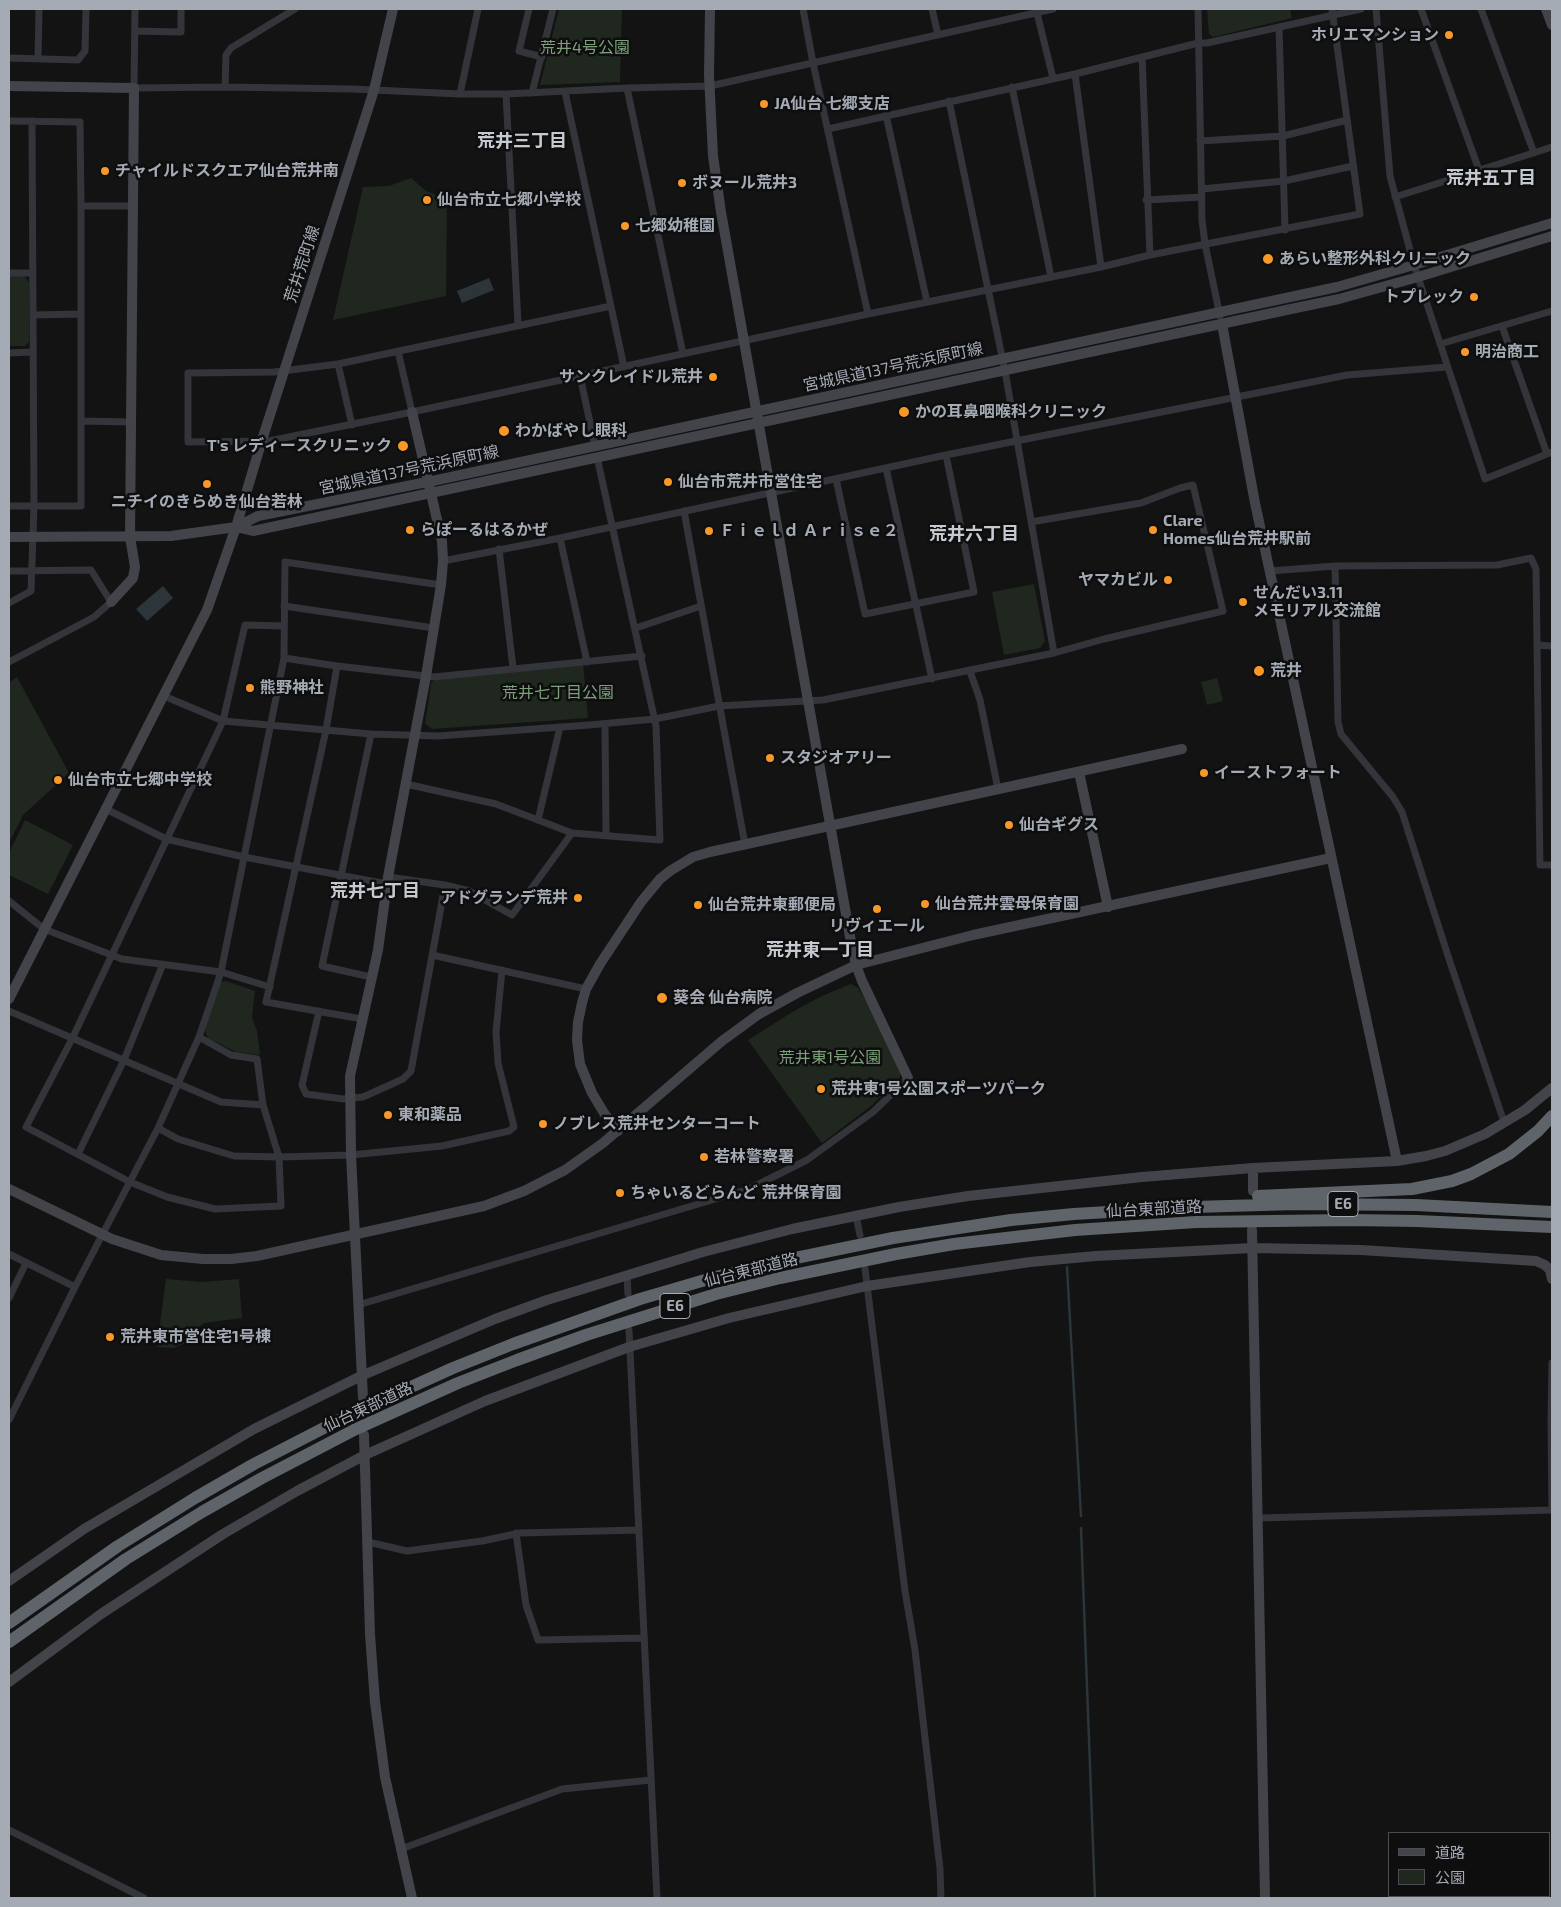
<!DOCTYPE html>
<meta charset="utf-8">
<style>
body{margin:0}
#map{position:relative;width:1561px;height:1907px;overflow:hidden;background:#131314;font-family:"Exo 2","Noto Sans JP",sans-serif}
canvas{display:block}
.frame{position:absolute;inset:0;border:10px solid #a4abb5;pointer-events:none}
.legend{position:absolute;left:1388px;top:1832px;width:162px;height:65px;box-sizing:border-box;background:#0e0e0f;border:1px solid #4a4d51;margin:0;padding:6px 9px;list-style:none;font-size:15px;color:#a4abb5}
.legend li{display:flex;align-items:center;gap:10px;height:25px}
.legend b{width:25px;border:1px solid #4a4d51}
</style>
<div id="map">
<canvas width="1561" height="1907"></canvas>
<div class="frame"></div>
<ul class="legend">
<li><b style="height:6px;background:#42444a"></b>道路</li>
<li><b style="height:14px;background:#1f271f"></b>公園</li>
</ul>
</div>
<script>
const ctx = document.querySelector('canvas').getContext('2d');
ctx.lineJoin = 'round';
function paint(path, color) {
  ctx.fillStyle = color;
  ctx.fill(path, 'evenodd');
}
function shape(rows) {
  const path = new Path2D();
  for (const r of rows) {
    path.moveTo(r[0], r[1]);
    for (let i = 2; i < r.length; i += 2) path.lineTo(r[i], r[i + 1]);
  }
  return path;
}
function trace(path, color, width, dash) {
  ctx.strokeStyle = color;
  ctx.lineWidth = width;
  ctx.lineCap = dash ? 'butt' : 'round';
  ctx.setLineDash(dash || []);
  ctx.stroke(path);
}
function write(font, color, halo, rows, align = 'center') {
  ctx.font = font + ' "Exo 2","Noto Sans JP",sans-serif';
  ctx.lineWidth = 5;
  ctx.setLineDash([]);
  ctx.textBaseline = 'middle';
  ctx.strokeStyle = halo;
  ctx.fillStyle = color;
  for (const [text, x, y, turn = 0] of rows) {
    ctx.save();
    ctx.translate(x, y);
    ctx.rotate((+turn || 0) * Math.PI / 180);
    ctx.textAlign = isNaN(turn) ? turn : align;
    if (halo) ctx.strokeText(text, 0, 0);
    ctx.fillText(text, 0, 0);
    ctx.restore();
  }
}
paint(shape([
 [559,9,622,9,620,82,540,85],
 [1207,9,1290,9,1292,18,1213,37,1209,34],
 [411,178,426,191,447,199,446,296,333,320,363,187,389,186],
 [9,276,24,276,29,282,29,342,25,346,9,346],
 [1034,584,1045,641,1040,648,1004,655,992,592],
 [583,663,588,718,432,729,425,724,431,683,435,680],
 [17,677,69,773,23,815,9,843,9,683],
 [1217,678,1223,701,1207,705,1201,682],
 [25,820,73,845,48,894,9,875,9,853],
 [226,981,255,991,252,1018,257,1031,260,1055,236,1052,208,1038,205,1030,220,982],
 [851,984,858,988,873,1013,900,1072,900,1078,871,1106,822,1143,748,1040,794,1011,822,996],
 [166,1279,202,1282,239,1279,242,1318,204,1323,193,1332,185,1343,174,1348,157,1347]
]), '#1f271f');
paint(shape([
 [489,278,494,290,462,303,457,291],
 [163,586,173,598,147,621,136,609]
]), '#2b353a');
trace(shape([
 [1067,1267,1081,1516],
 [1081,1528,1095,1898]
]), '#2b353a', 2.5);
trace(shape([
 [135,9,134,88,225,87,352,89,460,94,506,94,627,88,710,86,1053,9],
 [529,9,519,51,542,57],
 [803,9,813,63,868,314],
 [932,9,938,35],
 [1036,9,1053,78],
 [1198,9,1202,220,1205,244,1220,316],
 [1376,9,1390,176,1414,265,1485,479,1552,452],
 [1421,9,1479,170],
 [1481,9,1534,153],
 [1279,27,1285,230],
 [135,31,181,32,181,9],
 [1142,57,1150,255],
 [9,58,78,60,85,51,86,9],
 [38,59,39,9],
 [1075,74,1101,267],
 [225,87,226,55,231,48,295,9],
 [1012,87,1051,277],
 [627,88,683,354],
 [565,92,624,367],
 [532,93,553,9],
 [460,94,478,9],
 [506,94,518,324],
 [949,101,1005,371,1054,653],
 [886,115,927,302],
 [9,121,80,122,81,206,133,206],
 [828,129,1075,74,1198,43,1207,43,1361,9],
 [1200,141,1283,136,1347,120],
 [1202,189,1284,181,1353,166],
 [1395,197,1552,147],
 [1146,200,1202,197],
 [9,273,33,273],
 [611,306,338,364,274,372,188,373,188,442,269,441,412,412,868,314,1101,267,1150,255,1360,214,1332,9],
 [33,315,81,314],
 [1502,326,1547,454],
 [1440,344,1552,311],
 [398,351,412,412],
 [9,353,33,352],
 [338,364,352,425],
 [580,376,595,446],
 [82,421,131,422],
 [886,468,932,679],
 [836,479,865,614,974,592,946,455],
 [9,506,81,506,81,206],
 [684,511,745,845],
 [560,538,587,662],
 [499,549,513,668],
 [443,561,560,538,946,455,1347,375,1447,367],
 [1335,566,1338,722,1341,734,1393,797,1402,812,1449,959,1504,1122],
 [9,571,91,570,111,602,94,617,9,662],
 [1270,571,1335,566,1497,565,1531,558,1536,569,1540,865,1552,865],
 [9,603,31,591,34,506,32,121],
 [284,606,434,628],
 [636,628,701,606],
 [1537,645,1552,646],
 [284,658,337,666,434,677,642,656],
 [337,666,326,730,266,1002,362,1019],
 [970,671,980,700,998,789],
 [164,696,223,721,371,734,438,736,589,725,655,719,719,706,823,700,1054,653,1104,639,1223,611,1193,485,1180,488,1141,503,1031,522],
 [605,724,606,835],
 [406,784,496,804,572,833,660,840,656,726,597,457],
 [106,809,166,839,244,857,387,884],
 [538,820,560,727],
 [388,877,445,885,469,891,512,915,572,833],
 [9,901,44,929,122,959,221,972,270,987],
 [432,955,586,989],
 [371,977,322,966,371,734],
 [9,1011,221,1102,263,1105],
 [319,1011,302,1085,306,1094,343,1099,363,1097,403,1079,411,1071,445,885],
 [199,1037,231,1055,257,1059,263,1105,279,1157,351,1155,442,1146,509,1131,514,1127,498,1063,496,1032,502,970],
 [158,1128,178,1139,234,1156,279,1157,281,1206,215,1209,167,1197,130,1182,26,1127,72,1039,223,721,245,625,284,626],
 [78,1154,124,1060,163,964],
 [856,1216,860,1235],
 [9,1254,75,1287],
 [865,1269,905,1591,915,1650,940,1869,941,1898],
 [627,1275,628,1294],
 [9,1298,26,1263],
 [358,1305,749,1189,807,1160,873,1112,908,1078],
 [629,1330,657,1898],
 [1552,1363,1551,1422,1552,1509],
 [9,1420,75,1287,158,1128,199,1037,221,972,284,658,285,562,441,585],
 [1259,1518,1552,1510],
 [516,1533,526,1605,538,1640,644,1638],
 [368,1542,407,1551,482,1541,520,1533,639,1530],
 [9,1830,144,1898],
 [401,1849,562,1789,651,1780]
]), '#34353a', 7);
trace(shape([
 [710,9,709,75,713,156,721,212,851,942,856,965,862,981,908,1078],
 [1546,9,1552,25],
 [9,86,134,88,130,537,135,567,133,578,111,602],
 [1222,324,1255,503,1397,1161],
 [236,527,253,531,1291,309,1339,299,1418,277,1552,236],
 [9,537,171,536,236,527,258,516,437,480,1337,287,1414,265,1552,223],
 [1079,772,1108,907],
 [9,999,207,610,236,527,262,440,374,90,393,9],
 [618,1131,604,1113,592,1093,580,1064,577,1040,578,1022,582,1003,586,989,600,964,641,902,660,879,670,871,693,857,710,852,1182,749],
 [9,1189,112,1239,161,1255,203,1259,231,1259,257,1256,484,1206,524,1191,565,1170,603,1143,722,1041,759,1014,797,993,856,965,973,935,1331,858],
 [1253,1191,1253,1168],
 [1252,1230,1265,1898],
 [363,1398,351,1155,350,1076,378,950,388,877,426,676,441,585,443,561,442,541,412,412],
 [364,1435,370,1634,375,1702,385,1777,412,1898],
 [9,1581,84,1529,254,1429,361,1376,495,1319,547,1300,703,1252,792,1229,899,1207,968,1196,1142,1177,1253,1168,1397,1161,1426,1156,1445,1151,1485,1134,1525,1110,1552,1088],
 [9,1682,101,1614,223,1534,297,1491,365,1455,485,1401,629,1347,729,1318,867,1286,1030,1262,1096,1256,1252,1248,1361,1250,1536,1261,1545,1265,1550,1270,1552,1279]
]), '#42444a', 10);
trace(shape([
 [1258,1196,1412,1189,1452,1181,1471,1174,1509,1154,1538,1131,1552,1116],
 [9,1623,118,1546,195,1498,254,1464,349,1415,453,1368,513,1344,640,1299,712,1278,776,1262,893,1238,1011,1220,1074,1214,1195,1207,1295,1204,1416,1205,1552,1212],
 [9,1642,126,1559,202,1512,262,1478,356,1429,458,1383,517,1360,586,1335,716,1294,780,1278,896,1254,954,1244,1075,1230,1196,1222,1351,1220,1417,1221,1552,1227]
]), '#5f646b', 12);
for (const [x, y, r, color] of [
 [1449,35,5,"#f79828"],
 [764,104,5,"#f79828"],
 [105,171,5,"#f79828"],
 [682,183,5,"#f79828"],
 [427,200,5,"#f79828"],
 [625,226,5,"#f79828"],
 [1268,259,6,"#f79828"],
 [1474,297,5,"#f79828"],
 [1465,352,5,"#f79828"],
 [713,377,5,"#f79828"],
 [904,412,6,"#f79828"],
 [504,431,6,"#f79828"],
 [403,446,6,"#f79828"],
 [668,482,5,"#f79828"],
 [207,484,5,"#f79828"],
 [410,530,5,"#f79828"],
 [1153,530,5,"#f79828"],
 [709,531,5,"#f79828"],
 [1168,580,5,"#f79828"],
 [1243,602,5,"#f79828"],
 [1259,671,6,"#f79828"],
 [250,688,5,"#f79828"],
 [770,758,5,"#f79828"],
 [1204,773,5,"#f79828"],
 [58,780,5,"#f79828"],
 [1009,825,5,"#f79828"],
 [578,898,5,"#f79828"],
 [925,904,5,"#f79828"],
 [698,905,5,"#f79828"],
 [877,909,5,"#f79828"],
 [662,998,6,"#f79828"],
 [821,1089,5,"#f79828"],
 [388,1115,5,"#f79828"],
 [543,1124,5,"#f79828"],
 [704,1157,5,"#f79828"],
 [620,1193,5,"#f79828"],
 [110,1337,5,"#f79828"]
]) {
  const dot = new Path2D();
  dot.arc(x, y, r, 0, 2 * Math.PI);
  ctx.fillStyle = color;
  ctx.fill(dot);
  trace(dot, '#0e0e0f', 2);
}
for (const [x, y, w] of [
 [1343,1204,30],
 [675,1306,30]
]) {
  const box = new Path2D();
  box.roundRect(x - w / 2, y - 12.5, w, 25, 4);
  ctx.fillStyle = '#0e0e0f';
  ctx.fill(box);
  trace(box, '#a4abb5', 1);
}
write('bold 15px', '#a4abb5', null, [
 ["E6",1343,1204],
 ["E6",675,1306]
]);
write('bold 16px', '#a4abb5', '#0e0e0f', [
 ["ホリエマンション",1439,35,"right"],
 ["JA仙台 七郷支店",774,104],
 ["チャイルドスクエア仙台荒井南",115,171],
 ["ボヌール荒井3",692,183],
 ["仙台市立七郷小学校",437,200],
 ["七郷幼稚園",635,226],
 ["あらい整形外科クリニック",1279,259],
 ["トプレック",1464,297,"right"],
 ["明治商工",1475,352],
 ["サンクレイドル荒井",703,377,"right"],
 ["かの耳鼻咽喉科クリニック",915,412],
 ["わかばやし眼科",515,431],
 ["T's レディースクリニック",392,446,"right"],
 ["仙台市荒井市営住宅",678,482],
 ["ニチイのきらめき仙台若林",207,502,"center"],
 ["Clare",1163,521],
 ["Homes仙台荒井駅前",1163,539],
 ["らぽーるはるかぜ",420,530],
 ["Ｆｉｅｌｄ Ａｒｉｓｅ２",719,531],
 ["ヤマカビル",1158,580,"right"],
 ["せんだい3.11",1253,593],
 ["メモリアル交流館",1253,611],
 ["荒井",1270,671],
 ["熊野神社",260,688],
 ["スタジオアリー",780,758],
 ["イーストフォート",1214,773],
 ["仙台市立七郷中学校",68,780],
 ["仙台ギグス",1019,825],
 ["アドグランデ荒井",568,898,"right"],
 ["仙台荒井雲母保育園",935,904],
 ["仙台荒井東郵便局",708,905],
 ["リヴィエール",877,926,"center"],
 ["葵会 仙台病院",673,998],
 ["荒井東1号公園スポーツパーク",831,1089],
 ["東和薬品",398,1115],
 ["ノブレス荒井センターコート",553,1124],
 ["若林警察署",714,1157],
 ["ちゃいるどらんど 荒井保育園",630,1193],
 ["荒井東市営住宅1号棟",120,1337]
], 'left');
write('16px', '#7ca17a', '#0e0e0f', [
 ["荒井4号公園",585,48],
 ["荒井七丁目公園",558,693],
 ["荒井東1号公園",830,1058]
]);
write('16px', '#a4abb5', '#0e0e0f', [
 ["荒井荒町線",302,264,-72],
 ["宮城県道137号荒浜原町線",893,367,-12],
 ["宮城県道137号荒浜原町線",409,470,-12],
 ["仙台東部道路",1154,1209,-3],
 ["仙台東部道路",751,1270,-14],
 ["仙台東部道路",368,1407,-25]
]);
write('bold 18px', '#c5cad1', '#0e0e0f', [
 ["荒井三丁目",522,141],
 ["荒井五丁目",1491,178],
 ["荒井六丁目",974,534],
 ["荒井七丁目",375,891],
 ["荒井東一丁目",820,950]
]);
</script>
